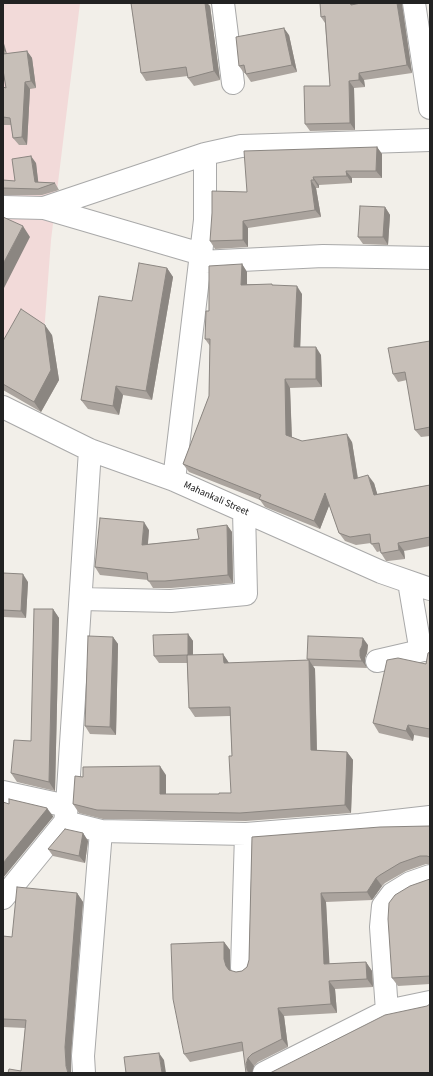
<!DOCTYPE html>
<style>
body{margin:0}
#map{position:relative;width:433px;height:1076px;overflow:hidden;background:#f2efe9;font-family:"Source Sans 3",sans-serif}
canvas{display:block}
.frame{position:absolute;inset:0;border:4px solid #222;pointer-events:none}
</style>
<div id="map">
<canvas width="433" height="1076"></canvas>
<div class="frame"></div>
</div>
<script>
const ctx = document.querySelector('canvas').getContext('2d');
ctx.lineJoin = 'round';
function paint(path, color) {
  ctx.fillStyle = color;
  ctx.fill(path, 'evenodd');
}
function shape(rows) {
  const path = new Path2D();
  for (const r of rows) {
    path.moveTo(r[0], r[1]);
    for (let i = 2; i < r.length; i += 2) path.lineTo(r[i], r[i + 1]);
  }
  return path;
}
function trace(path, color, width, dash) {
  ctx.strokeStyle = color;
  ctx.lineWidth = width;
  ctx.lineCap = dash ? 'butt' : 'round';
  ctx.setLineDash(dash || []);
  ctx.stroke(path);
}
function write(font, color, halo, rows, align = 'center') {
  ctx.font = font + ' "Source Sans 3",sans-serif';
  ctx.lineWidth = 4;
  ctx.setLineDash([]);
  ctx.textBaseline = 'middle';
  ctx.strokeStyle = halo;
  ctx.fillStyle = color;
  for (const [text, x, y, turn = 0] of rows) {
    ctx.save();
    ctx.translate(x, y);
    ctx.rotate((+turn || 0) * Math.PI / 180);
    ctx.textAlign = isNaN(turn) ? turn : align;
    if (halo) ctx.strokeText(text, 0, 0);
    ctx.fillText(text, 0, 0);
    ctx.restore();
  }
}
paint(shape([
 [3,3,80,3,51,240,39,400,3,382]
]), '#f2dad9');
const minor = shape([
 [223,3,233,83],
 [414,3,430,108],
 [3,207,44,208,201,254],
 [44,208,205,154],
 [200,262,323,256,430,258],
 [3,407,90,450,174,480,381,572,430,589],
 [174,480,205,220,205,154,241,146,430,140],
 [409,582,419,641,430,651],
 [81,599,171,601,246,594,244,511],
 [377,661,416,652,427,649],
 [3,792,67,806],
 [65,822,67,806,90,450],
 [3,898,65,822,101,831,246,834,360,825,430,817],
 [242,968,246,834],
 [387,1011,430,1002],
 [84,1073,83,1056,101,831],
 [264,1073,387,1011,381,927,383,906,392,894,410,883,430,876]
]);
trace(minor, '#a9a9a9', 24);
trace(minor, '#fff', 22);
paint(shape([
 [131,3,207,3,210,6,220,80,194,86,188,78,188,76,146,81,141,73],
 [320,3,355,3,355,4,361,3,401,3,402,4,412,73,364,80,365,87,354,88,355,130,310,131,305,124,330,86,325,23,321,17],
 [289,35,297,72,251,82,245,73,244,73,239,66],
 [3,40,6,54,27,51,32,58,36,88,30,89,27,145,19,145,13,138,11,125,3,125,3,87,6,88,3,70],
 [377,147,382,154,382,178,352,178,352,183,319,185,319,188,316,188,321,217,248,228,248,247,215,249,210,241,247,192],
 [36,163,38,182,55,183,59,190,42,195,3,195,3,180,15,181],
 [385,207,390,215,388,245,363,244,358,237],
 [242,264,247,272,247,284,273,285,302,294,300,347,321,355,322,387,290,388,292,437,302,441,352,442,358,478,374,483,377,494,430,485,430,546,404,551,405,559,388,561,386,561,381,553,381,551,377,552,371,543,356,545,345,541,339,533,329,505,320,529,265,507,260,500,189,472,183,464,209,396,210,346,205,339,209,311],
 [167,268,173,277,152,400,123,395,119,415,88,409,81,400,132,301],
 [52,335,59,380,41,412,3,390,3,341],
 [430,341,430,436,421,437,415,430,407,380,398,382,393,374],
 [227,525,232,532,233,583,171,588,153,588,148,580,100,575,95,567,149,530,148,544,199,539],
 [3,573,28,582,26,618,3,617],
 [53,609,59,618,55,791,17,782,11,773,31,741],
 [188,634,193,641,193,655,223,654,229,663,308,660,307,659,368,645,367,653,365,658,365,663,367,668,313,666,315,669,317,750,347,752,353,760,351,813,246,821,103,819,79,813,73,804,83,777,166,775,166,794,219,794,231,793,232,756,230,716,195,717,189,708,187,663,159,663,154,656],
 [113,637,118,644,116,735,90,734,85,726],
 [430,652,430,738,414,735,413,741,379,733,373,723,426,664],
 [430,826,430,864,426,864,406,871,385,883,382,886,372,900,326,902,329,964,366,962,372,971,373,987,335,989,337,1013,284,1016,288,1047,258,1062,254,1066,252,1072,243,1051,190,1062,184,1054,224,942,230,950,230,971,236,972,242,971,247,967,249,960,252,837],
 [83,833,88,841,85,863,53,856,48,849],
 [430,879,430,984,398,986,392,978,428,880],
 [77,893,83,902,71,1055,21,1071,25,1028,3,1027,3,936,12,937]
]), '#aba49e');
paint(shape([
 [205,3,207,3,210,6,220,80,214,71],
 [350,3,355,3,356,12,351,5],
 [397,3,401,3,402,4,412,73,407,65],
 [284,28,289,35,297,72,292,65],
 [3,40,7,54,3,49],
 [27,51,32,58,36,88,31,81],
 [359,73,364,80,365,87,359,80],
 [349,81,354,88,355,130,350,123],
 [25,82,30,89,27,145,22,137],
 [377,147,382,154,382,178,376,171],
 [31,156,36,163,39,188,35,182],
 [346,171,352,178,352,183,347,176],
 [313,177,319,185,319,188,314,180],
 [311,180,316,188,321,217,315,210],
 [385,207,390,215,388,245,383,237],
 [243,221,248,228,248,247,243,240],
 [23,226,30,237,3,290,3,264],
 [242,264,247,272,247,293,241,285],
 [167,268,173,277,152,400,146,391],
 [297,286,302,294,300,355,294,347],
 [45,325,52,335,59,380,41,412,34,402],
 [316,347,321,355,322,387,316,379],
 [285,379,290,388,292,444,286,435],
 [116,386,123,395,119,415,113,406],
 [347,434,352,442,359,487,354,479],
 [368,475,374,483,380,503,374,495],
 [325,493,331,501,320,529,314,521],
 [144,522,149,530,147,552,142,545],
 [227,525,232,532,233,583,228,575],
 [398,543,404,551,405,559,399,550],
 [23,574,28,582,26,618,21,611],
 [53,609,59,618,55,791,49,782],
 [188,634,193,641,193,662,188,655],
 [113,637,118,644,116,735,110,727],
 [363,638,368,645,367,653,365,658,365,663,367,668,362,661,360,656,360,650],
 [223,654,229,663,224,663],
 [309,660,315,669,317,758,311,750],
 [408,725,414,735,413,741,406,731],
 [347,752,353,760,351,813,345,805],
 [160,766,166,775,166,802,160,794],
 [47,808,53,816,53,817,3,878,3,863],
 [83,833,88,841,85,863,79,856],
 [376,878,382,886,372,900,367,892],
 [77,893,83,902,71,1055,71,1073,68,1073,66,1066,65,1047],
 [321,893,326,902,330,972,324,964],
 [224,942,230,950,230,968,231,974,226,966,224,959],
 [366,962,372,971,373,987,367,979],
 [329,981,335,989,337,1013,331,1004],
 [278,1008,284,1016,288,1047,282,1039],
 [159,1053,164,1060,166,1073,162,1073],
 [248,1058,254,1066,252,1073,249,1073,247,1070,246,1064]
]), '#8b8681');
const building = shape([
 [131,3,205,3,214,71,188,78,186,67,141,73,131,3],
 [320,3,350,3,351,5,361,3,397,3,407,65,359,73,359,80,349,81,350,123,305,124,304,86,330,86,325,16,321,17,320,3],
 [284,28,292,65,246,74,244,65,239,66,236,37,284,28],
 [27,51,31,81,25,82,22,137,13,138,10,118,3,117,3,87,6,88,3,70,3,54,27,51],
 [377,147,376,171,346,171,347,176,313,177,314,180,311,180,315,210,243,221,243,240,210,241,212,213,212,191,247,192,244,151,377,147],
 [31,156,35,182,55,183,38,189,3,188,3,180,15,181,12,159,31,156],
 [360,206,385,207,383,237,358,237,360,206],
 [3,217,23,226,3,264,3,217],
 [139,263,167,268,146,391,116,386,113,406,81,400,99,296,132,301,139,263],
 [242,264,241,285,272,284,272,285,297,286,294,347,316,347,316,379,285,379,286,435,302,441,347,434,354,479,368,475,374,495,430,485,430,537,398,543,399,550,383,553,381,553,379,543,371,544,370,534,350,537,339,533,325,493,314,521,259,499,261,495,183,464,209,396,210,339,205,339,206,311,209,311,209,266,242,264],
 [21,309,45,325,51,370,34,402,3,384,3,341,21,309],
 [430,341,430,427,415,430,405,372,393,374,388,348,430,341],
 [100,518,144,522,142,545,199,539,197,529,227,525,228,575,165,581,148,581,147,573,95,567,100,518],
 [3,573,23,574,21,611,3,610,3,573],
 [34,609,53,609,49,782,11,773,14,740,31,741,34,609],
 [188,634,188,655,154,656,153,635,188,634],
 [88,636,113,637,110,727,85,726,88,636],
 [308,636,363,638,362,646,360,650,360,656,362,661,307,659,308,636],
 [430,652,430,729,408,725,406,731,373,723,387,660,398,658,426,664,428,653,430,652],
 [223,654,224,663,309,660,311,750,347,752,345,805,240,813,97,810,73,804,75,776,83,777,83,767,160,766,160,794,219,794,219,793,231,793,229,756,232,756,230,707,189,708,187,655,223,654],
 [9,799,47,808,47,809,3,863,3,802,9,804,9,799],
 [430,826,430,857,427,856,420,856,400,863,380,875,376,878,367,892,321,893,324,964,366,962,367,979,329,981,331,1004,278,1008,282,1039,252,1054,248,1058,246,1064,247,1070,249,1073,246,1073,242,1042,184,1054,173,999,171,944,224,942,224,959,226,966,229,970,236,972,242,971,247,967,249,960,252,837,380,827,430,826],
 [65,829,83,833,79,856,48,849,65,829],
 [430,879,430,976,392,978,388,919,389,903,395,895,410,886,430,879],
 [17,887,77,893,65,1047,66,1066,68,1073,8,1073,9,1069,21,1071,26,1020,3,1019,3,936,12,937,17,887],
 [430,1004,430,1073,270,1073,385,1015,427,1006,430,1004],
 [159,1053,162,1073,126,1073,124,1057,159,1053]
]);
paint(building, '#c7bfb8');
trace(building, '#8b8681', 1);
write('10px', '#222', '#fff', [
 ["Mahankali Street",216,499,24]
]);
</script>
